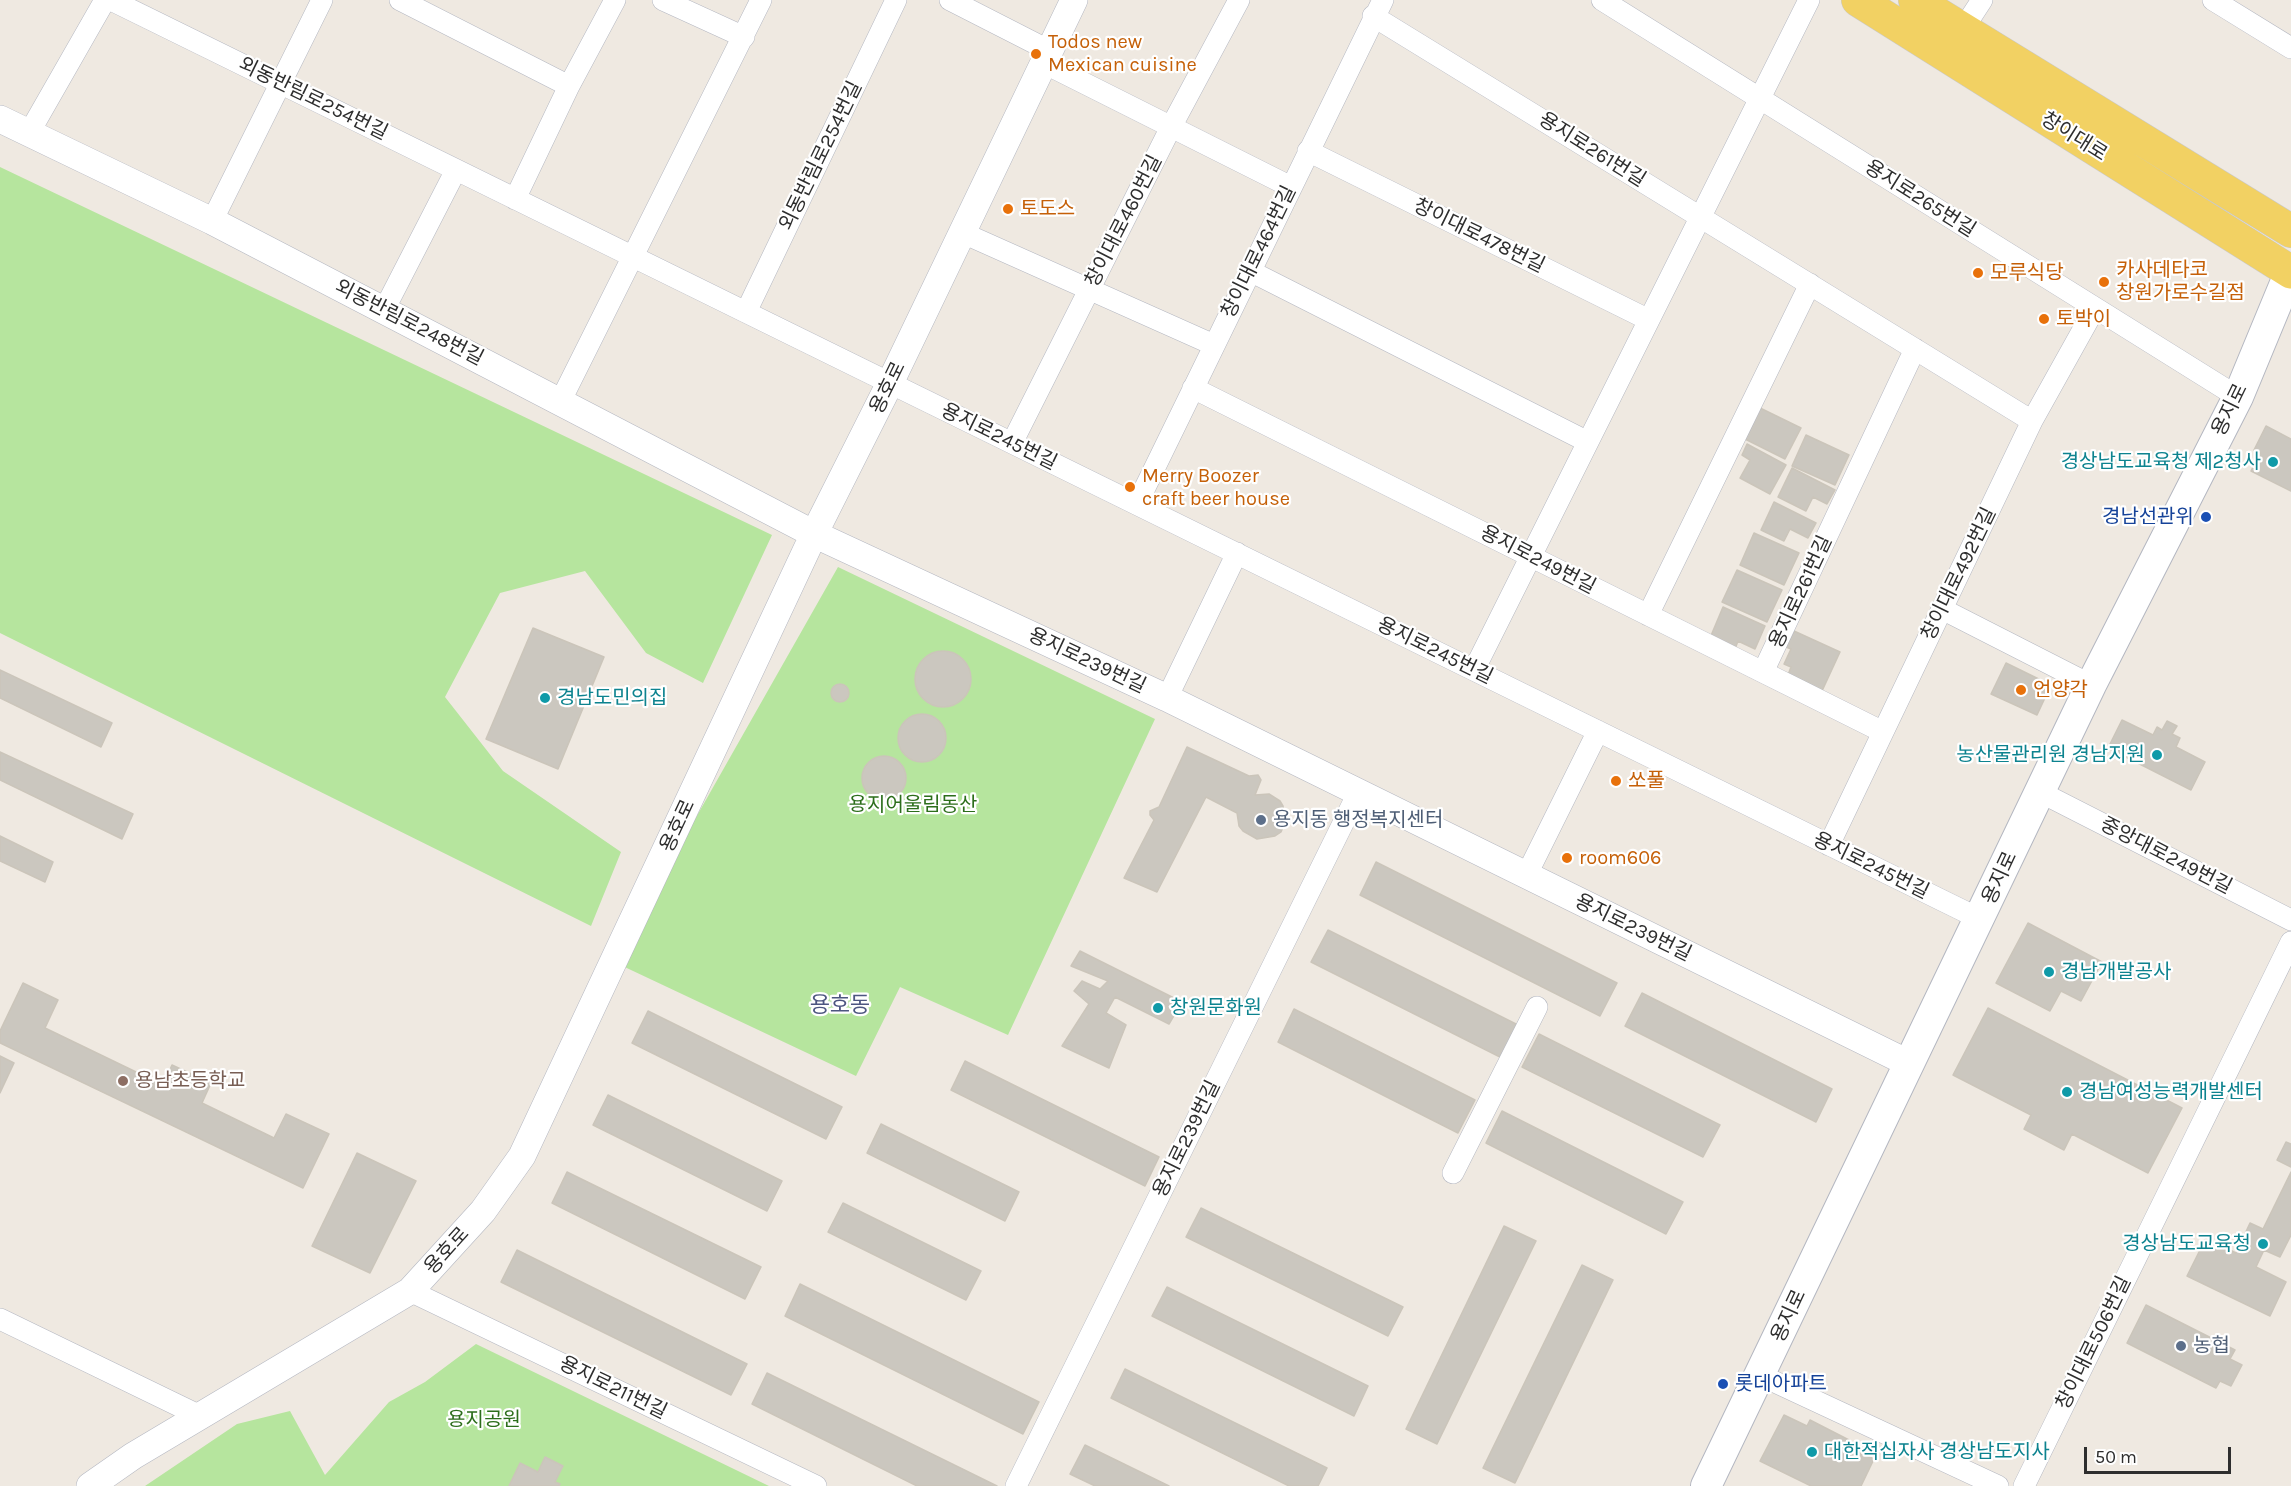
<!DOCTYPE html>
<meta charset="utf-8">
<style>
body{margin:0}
#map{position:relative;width:2291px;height:1486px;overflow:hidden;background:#efe9e1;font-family:Karla,sans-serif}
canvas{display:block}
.scale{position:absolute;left:2084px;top:1447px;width:147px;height:27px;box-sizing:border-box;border:3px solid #2e2e2e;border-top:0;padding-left:8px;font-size:18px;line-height:21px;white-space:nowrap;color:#2e2e2e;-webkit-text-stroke:4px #fff;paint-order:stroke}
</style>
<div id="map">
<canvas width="2291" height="1486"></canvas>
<div class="scale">50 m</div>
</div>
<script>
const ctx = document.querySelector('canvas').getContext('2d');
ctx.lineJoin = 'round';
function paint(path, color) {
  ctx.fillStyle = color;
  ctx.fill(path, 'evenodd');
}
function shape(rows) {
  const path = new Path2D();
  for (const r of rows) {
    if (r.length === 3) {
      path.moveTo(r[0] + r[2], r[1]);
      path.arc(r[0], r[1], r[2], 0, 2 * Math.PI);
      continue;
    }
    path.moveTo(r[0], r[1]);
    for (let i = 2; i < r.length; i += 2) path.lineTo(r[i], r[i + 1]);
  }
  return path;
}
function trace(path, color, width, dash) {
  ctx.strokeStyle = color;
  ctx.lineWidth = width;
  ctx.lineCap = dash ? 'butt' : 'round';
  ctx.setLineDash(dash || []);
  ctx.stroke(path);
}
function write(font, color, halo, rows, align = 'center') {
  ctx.font = font + ' Karla,"Noto Sans KR",sans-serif';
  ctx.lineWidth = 4.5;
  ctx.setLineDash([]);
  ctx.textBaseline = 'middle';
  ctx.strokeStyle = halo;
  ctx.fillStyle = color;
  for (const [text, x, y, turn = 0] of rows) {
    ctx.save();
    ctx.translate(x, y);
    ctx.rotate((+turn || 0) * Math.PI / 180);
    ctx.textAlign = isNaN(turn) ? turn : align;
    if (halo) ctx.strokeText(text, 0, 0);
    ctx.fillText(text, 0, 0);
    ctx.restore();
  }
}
paint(shape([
 [0,167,772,535,703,683,646,653,585,571,500,593,445,697,503,771,621,852,591,926,0,633],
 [838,567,1155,719,1008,1035,900,987,856,1076,614,962],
 [476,1344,769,1486,145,1486,237,1424,290,1411,325,1475,389,1402,425,1382]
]), '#b6e59e');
const building = shape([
 [1758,407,1801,428,1785,459,1743,438,1758,407],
 [2266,426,2291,439,2291,491,2251,471,2260,453,2254,450,2266,426],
 [1806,435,1849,455,1835,485,1792,466,1806,435],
 [1747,444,1786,465,1770,494,1740,478,1750,460,1742,455,1747,444],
 [1792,468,1835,490,1827,504,1813,497,1806,511,1778,497,1792,468],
 [1774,502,1816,523,1808,538,1790,529,1784,541,1761,530,1774,502],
 [1754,533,1799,553,1784,585,1740,565,1754,533],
 [1737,570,1782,590,1767,622,1722,602,1737,570],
 [1723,607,1765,626,1755,649,1738,641,1735,649,1710,638,1723,607],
 [533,628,604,657,558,769,486,739,533,628],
 [1794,631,1840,652,1822,691,1788,675,1791,667,1784,664,1791,649,1786,647,1794,631],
 [943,679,28],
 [2006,663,2051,685,2037,715,1991,694,2006,663],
 [0,670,112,723,101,747,0,698,0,670],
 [840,693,9],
 [922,738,24],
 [2122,720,2153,735,2157,727,2162,730,2167,721,2177,726,2172,734,2180,738,2176,747,2205,762,2191,790,2108,748,2122,720],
 [1187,747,1249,776,1258,775,1261,780,1255,795,1269,794,1280,801,1283,806,1285,822,1281,832,1275,836,1257,839,1243,831,1239,826,1237,813,1206,797,1157,892,1124,878,1154,820,1150,815,1150,811,1159,807,1187,747],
 [0,752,133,814,122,839,0,780,0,752],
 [884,778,22],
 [0,836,53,862,45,882,0,861,0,836],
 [1376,862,1617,983,1600,1016,1360,895,1376,862],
 [2028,923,2102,962,2081,1001,2061,991,2050,1011,1996,983,2028,923],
 [1328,930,1518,1025,1502,1058,1311,962,1328,930],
 [1080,951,1182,1002,1169,1024,1115,997,1106,1013,1126,1025,1109,1068,1062,1046,1089,1004,1074,991,1082,981,1100,989,1108,981,1071,966,1080,951],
 [23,983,58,1000,45,1028,163,1085,172,1065,211,1083,202,1103,274,1138,286,1114,329,1134,303,1188,0,1043,0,1031,23,983],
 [1642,993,1832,1089,1816,1122,1625,1026,1642,993],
 [1988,1008,2182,1108,2148,1173,2072,1134,2064,1150,2024,1129,2031,1115,1953,1075,1988,1008],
 [1294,1009,1475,1100,1458,1133,1278,1042,1294,1009],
 [648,1011,842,1107,826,1139,632,1043,648,1011],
 [1539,1034,1720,1125,1703,1157,1522,1067,1539,1034],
 [0,1056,14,1063,0,1093,0,1056],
 [965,1061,1159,1157,1145,1186,951,1090,965,1061],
 [608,1095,782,1181,767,1211,593,1125,608,1095],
 [1502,1111,1683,1202,1666,1234,1486,1143,1502,1111],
 [881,1124,1019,1192,1005,1221,867,1153,881,1124],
 [2286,1142,2291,1144,2291,1167,2277,1160,2286,1142],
 [357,1153,416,1181,370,1273,312,1246,357,1153],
 [567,1172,761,1267,745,1299,552,1203,567,1172],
 [2291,1172,2291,1235,2280,1257,2264,1250,2256,1267,2286,1282,2270,1316,2187,1276,2206,1238,2236,1253,2250,1223,2263,1229,2291,1172],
 [843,1203,981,1271,966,1300,828,1232,843,1203],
 [1201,1208,1403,1307,1388,1336,1186,1237,1201,1208],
 [1504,1226,1536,1241,1437,1444,1406,1429,1504,1226],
 [517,1250,747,1364,731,1395,501,1282,517,1250],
 [1582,1265,1613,1280,1515,1483,1483,1468,1582,1265],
 [800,1284,1039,1402,1023,1434,785,1316,800,1284],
 [1167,1287,1368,1386,1354,1416,1152,1316,1167,1287],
 [2146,1305,2235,1350,2230,1359,2242,1365,2231,1386,2220,1381,2216,1388,2127,1343,2146,1305],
 [1125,1369,1327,1468,1318,1486,1289,1486,1111,1398,1125,1369],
 [767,1373,997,1486,917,1486,752,1404,767,1373],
 [1784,1415,1807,1426,1810,1420,1849,1440,1846,1445,1874,1459,1861,1486,1811,1486,1760,1461,1784,1415],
 [1085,1445,1169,1486,1095,1486,1070,1474,1085,1445],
 [545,1457,563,1466,555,1482,560,1484,559,1486,509,1486,520,1463,538,1472,545,1457]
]);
paint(building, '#cbc7bf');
trace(building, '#cbc5ba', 1.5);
const minor = shape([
 [111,0,1980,919],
 [400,0,569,86],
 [663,0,744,37],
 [950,0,1050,51],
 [1602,0,2238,397],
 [2213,0,2291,48],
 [1373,16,2032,421],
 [1963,29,1982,0],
 [1044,63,1291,187],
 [29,133,105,0],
 [1308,151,1649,320],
 [515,199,569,86,615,0],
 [212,221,322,0],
 [963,233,1214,345],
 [1250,271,1588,442],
 [384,310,456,170],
 [746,312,896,0],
 [1193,388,1883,732],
 [560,402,761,0],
 [1012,443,1171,127,1239,0],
 [1137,504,1383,0],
 [1942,609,2091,685],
 [1648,615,1810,284],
 [1474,670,1809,0],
 [1763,672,1915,349],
 [1167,698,1237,553],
 [2040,792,2291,920],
 [1829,845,2032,421,2095,308],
 [1526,876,1598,731],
 [1453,1173,1537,1007],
 [410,1291,816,1486],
 [0,1319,200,1416],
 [1760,1375,1998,1486],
 [1016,1486,1358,793],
 [2024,1486,2291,942]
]);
const tertiary = shape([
 [0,119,212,221,814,534,1167,698,1908,1063],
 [90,1486,133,1456,410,1291,483,1211,522,1156,814,534,890,383,1074,0]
]);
const secondary = shape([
 [1706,1486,2091,685,2238,397,2291,269]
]);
const primary = shape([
 [1858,0,2291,272],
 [1915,0,2291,231]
]);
trace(minor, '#b4b7c1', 22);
trace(tertiary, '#b4b7c1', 28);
trace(secondary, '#b4b7c1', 32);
trace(primary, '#c9c9c9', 34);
trace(minor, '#fff', 21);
trace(tertiary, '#fff', 27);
trace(secondary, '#fff', 30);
trace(primary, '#f2d163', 33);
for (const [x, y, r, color] of [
 [1036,54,6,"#e8710a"],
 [1008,209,6,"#e8710a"],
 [1978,273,6,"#e8710a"],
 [2104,282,6,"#e8710a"],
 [2044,319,6,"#e8710a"],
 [2273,462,6,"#0f9aa8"],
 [1130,487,6,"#e8710a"],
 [2206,517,6,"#1a4fb4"],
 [2021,690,6,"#e8710a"],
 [545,698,6,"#0f9aa8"],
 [2157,755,6,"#0f9aa8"],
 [1616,781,6,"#e8710a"],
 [1261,820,6,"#5c6f8a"],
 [1567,858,6,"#e8710a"],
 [2049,972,6,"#0f9aa8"],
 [1158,1008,6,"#0f9aa8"],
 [123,1081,6,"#8d6e63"],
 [2067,1092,6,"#0f9aa8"],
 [2263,1244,6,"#0f9aa8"],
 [2181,1346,6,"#5c6f8a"],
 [1723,1384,6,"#1a4fb4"],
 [1812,1452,6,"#0f9aa8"]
]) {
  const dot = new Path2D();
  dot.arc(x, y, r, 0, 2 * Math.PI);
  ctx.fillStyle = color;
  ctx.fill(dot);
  trace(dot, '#fff', 2);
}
write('20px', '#c56008', '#fff', [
 ["Todos new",1048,42],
 ["Mexican cuisine",1048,65],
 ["토도스",1020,209],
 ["카사데타코",2116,270],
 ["창원가로수길점",2116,293],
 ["모루식당",1990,273],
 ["토박이",2056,319],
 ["Merry Boozer",1142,476],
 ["craft beer house",1142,499],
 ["언양각",2033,690],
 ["쏘풀",1628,781],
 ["room606",1579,858]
], 'left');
write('20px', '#2e2e2e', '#fff', [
 ["외동반림로254번길",313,99,26],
 ["창이대로",2074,137,32],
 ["용지로261번길",1592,150,32],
 ["외동반림로254번길",821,156,-64],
 ["용지로265번길",1920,199,32],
 ["창이대로460번길",1124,221,-63],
 ["창이대로478번길",1479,236,26],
 ["창이대로464번길",1259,252,-64],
 ["외동반림로248번길",409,323,27],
 ["용호로",888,388,-64],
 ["용지로",2230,410,-64],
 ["용지로245번길",999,437,26],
 ["용지로249번길",1538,560,27],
 ["창이대로492번길",1959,574,-64],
 ["용지로261번길",1801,592,-65],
 ["용지로245번길",1435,651,26],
 ["용지로239번길",1087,661,25],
 ["용호로",678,826,-65],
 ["중앙대로249번길",2166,856,27],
 ["용지로245번길",1871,866,26],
 ["용지로",2000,878,-65],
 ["용지로239번길",1633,928,26],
 ["용지로239번길",1187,1139,-64],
 ["용호로",447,1251,-48],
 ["용지로",1789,1316,-65],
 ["창이대로506번길",2094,1343,-64],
 ["용지로211번길",613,1388,26]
]);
write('20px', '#0d838f', '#fff', [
 ["경상남도교육청 제2청사",2261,462,"right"],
 ["경남도민의집",557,698],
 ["농산물관리원 경남지원",2145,755,"right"],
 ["경남개발공사",2061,972],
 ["창원문화원",1170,1008],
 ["경남여성능력개발센터",2079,1092],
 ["경상남도교육청",2251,1244,"right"],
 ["대한적십자사 경상남도지사",1824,1452]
], 'left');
write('20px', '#164399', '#fff', [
 ["경남선관위",2194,517],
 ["롯데아파트",1735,1384,"left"]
], 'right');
write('20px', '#2c6e1b', '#fff', [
 ["용지어울림동산",913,805],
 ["용지공원",484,1420]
]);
write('20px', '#4e5e75', '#fff', [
 ["용지동 행정복지센터",1273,820],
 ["농협",2193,1346]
], 'left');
write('20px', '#785e54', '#fff', [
 ["용남초등학교",135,1081]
], 'left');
write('22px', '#4d5680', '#fff', [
 ["용호동",840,1006]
]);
</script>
